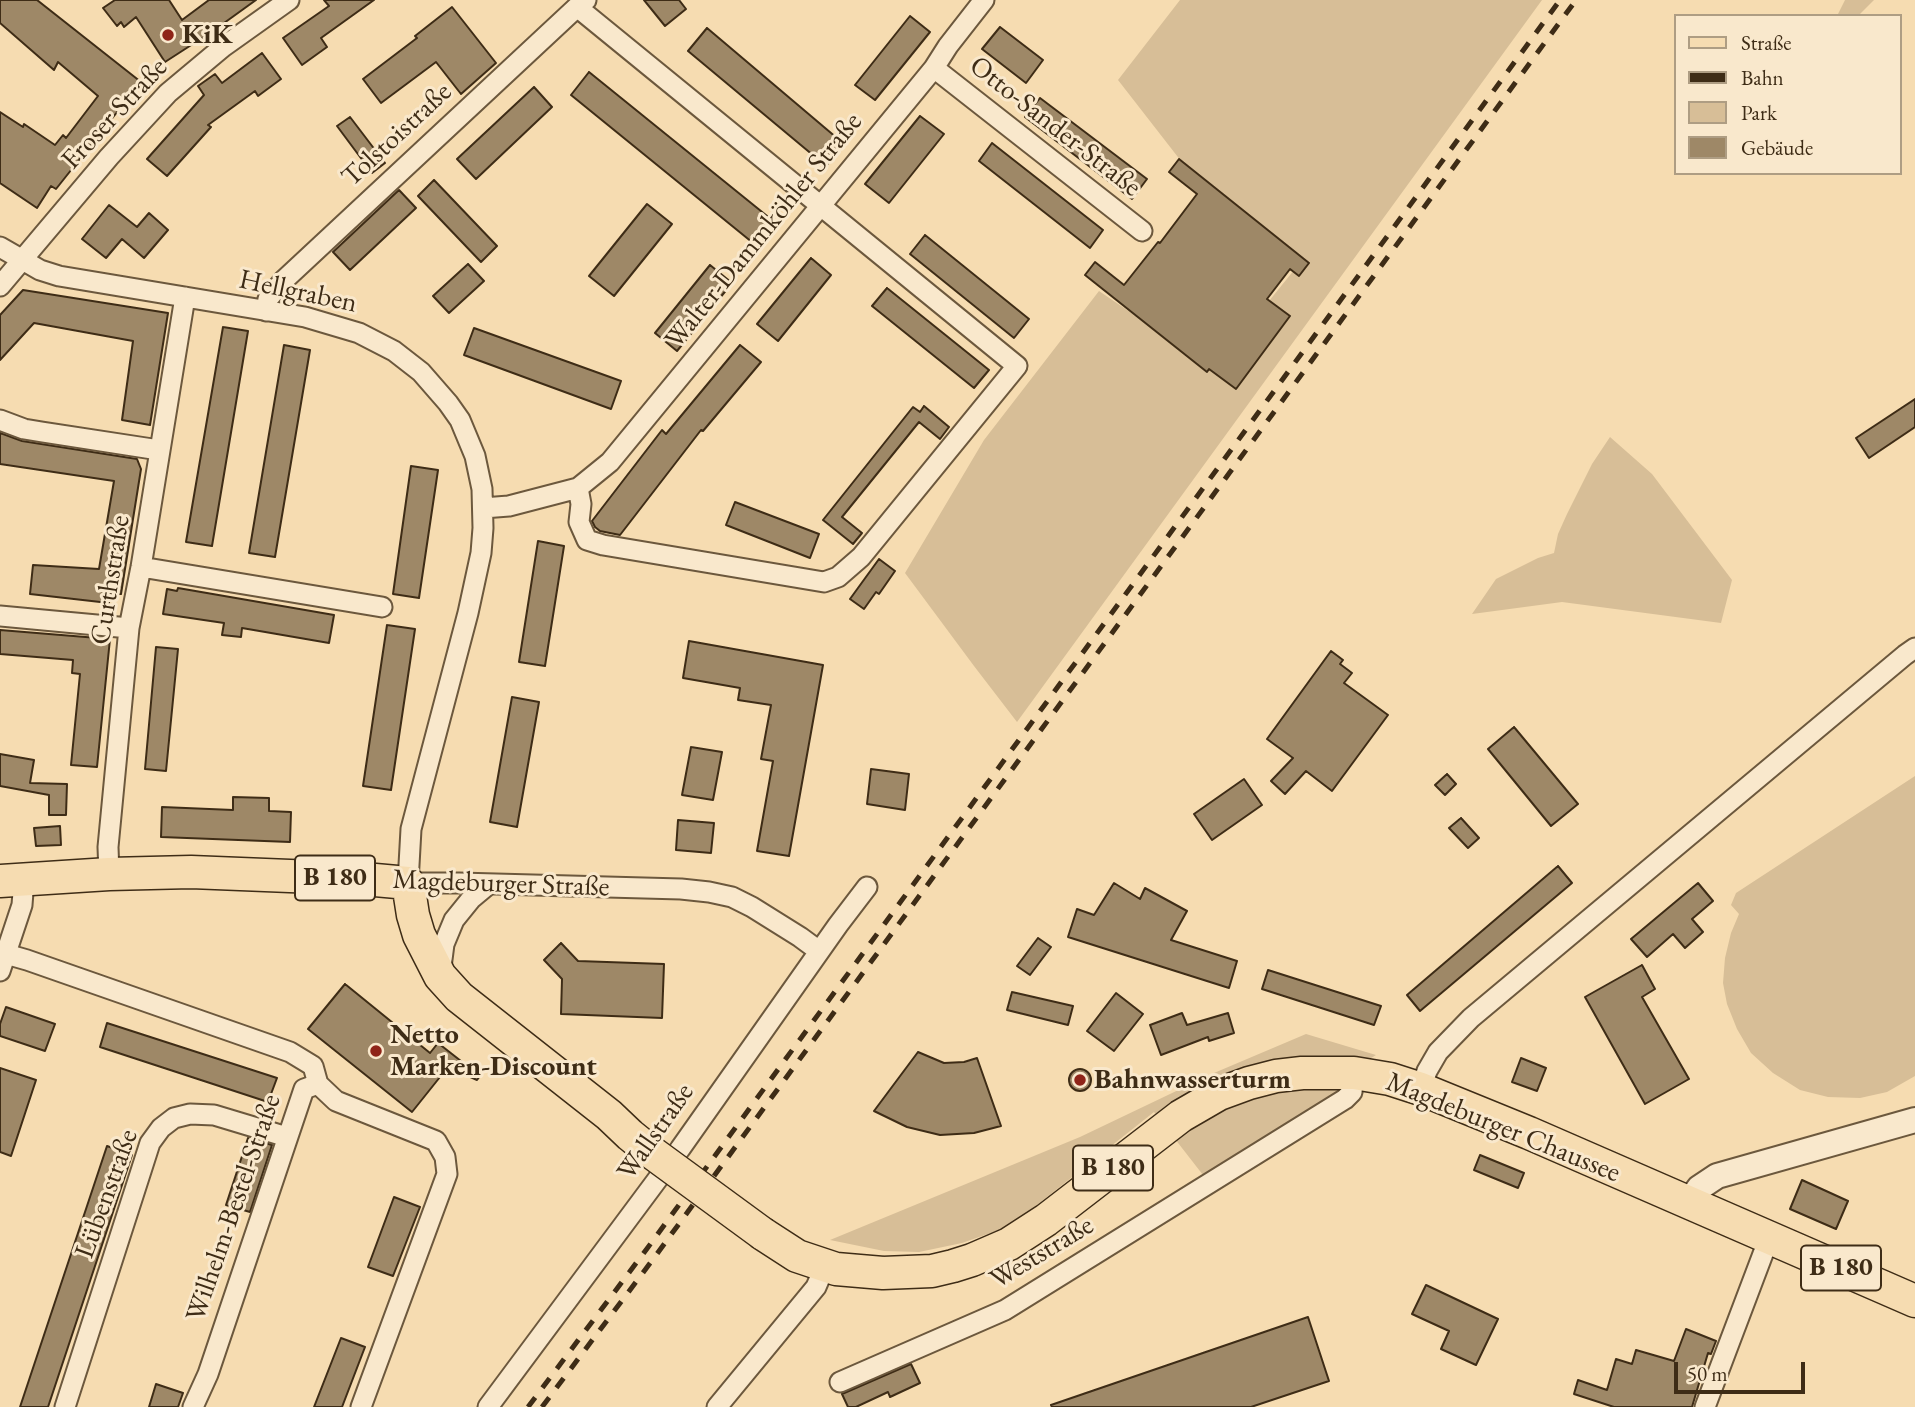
<!DOCTYPE html>
<meta charset="utf-8">
<style>
body{margin:0}
#map{position:relative;width:1915px;height:1407px;overflow:hidden;background:#f6dcb1;font-family:"EB Garamond",serif}
canvas{display:block}
.legend{position:absolute;left:1674px;top:14px;width:228px;height:161px;box-sizing:border-box;background:#f9e8cc;border:2px solid #ae9d83;margin:0;padding:9px 12px;list-style:none;font-size:21px;color:#3e2c16}
.legend li{display:flex;align-items:center;gap:14px;height:35px}
.legend b{width:35px;border:2px solid #ae9d83}
.scale{position:absolute;left:1674px;top:1362px;width:131px;height:32px;box-sizing:border-box;border:4px solid #3e2c16;border-top:0;padding-left:9px;font-size:21px;line-height:24px;white-space:nowrap;color:#3e2c16;-webkit-text-stroke:5px #f9e8cc;paint-order:stroke}
</style>
<div id="map">
<canvas width="1915" height="1407"></canvas>
<ul class="legend">
<li><b style="height:9px;background:#f6dcb1"></b>Straße</li>
<li><b style="height:9px;background:#3e2c16"></b>Bahn</li>
<li><b style="height:19px;background:#d7be97"></b>Park</li>
<li><b style="height:19px;background:#9e8867"></b>Gebäude</li>
</ul>
<div class="scale">50 m</div>
</div>
<script>
const ctx = document.querySelector('canvas').getContext('2d');
ctx.lineJoin = 'round';
function paint(path, color) {
  ctx.fillStyle = color;
  ctx.fill(path, 'evenodd');
}
function shape(rows) {
  const path = new Path2D();
  for (const r of rows) {
    if (r.length === 3) {
      path.moveTo(r[0] + r[2], r[1]);
      path.arc(r[0], r[1], r[2], 0, 2 * Math.PI);
      continue;
    }
    path.moveTo(r[0], r[1]);
    for (let i = 2; i < r.length; i += 2) path.lineTo(r[i], r[i + 1]);
  }
  return path;
}
function trace(path, color, width, dash) {
  ctx.strokeStyle = color;
  ctx.lineWidth = width;
  ctx.lineCap = dash ? 'butt' : 'round';
  ctx.setLineDash(dash || []);
  ctx.stroke(path);
}
function write(font, color, halo, rows, align = 'center') {
  ctx.font = font + ' "EB Garamond",serif';
  ctx.lineWidth = 6;
  ctx.setLineDash([]);
  ctx.textBaseline = 'middle';
  ctx.strokeStyle = halo;
  ctx.fillStyle = color;
  for (const [text, x, y, turn = 0] of rows) {
    ctx.save();
    ctx.translate(x, y);
    ctx.rotate((+turn || 0) * Math.PI / 180);
    ctx.textAlign = isNaN(turn) ? turn : align;
    if (halo) ctx.strokeText(text, 0, 0);
    ctx.fillText(text, 0, 0);
    ctx.restore();
  }
}
paint(shape([
 [1180,0,1542,0,1017,722,974,666,905,573,984,440,1099,291,1214,369,1303,259,1181,161,1118,80],
 [1845,0,1874,0,1858,16,1837,16],
 [1610,437,1652,474,1732,580,1721,623,1562,602,1472,614,1496,579,1538,558,1554,553,1558,534,1567,514,1592,464],
 [1915,776,1915,1076,1887,1092,1860,1098,1828,1097,1800,1090,1773,1073,1751,1053,1737,1029,1727,1004,1723,983,1725,958,1731,933,1739,914,1731,905,1736,893],
 [1306,1034,1376,1055,1339,1078,1337,1096,1203,1175,1154,1112,1023,1216,999,1230,962,1243,919,1252,884,1251,830,1240,1080,1137,1214,1073]
]), '#d7be97');
const building = shape([
 [0,0,37,0,141,82,56,189,51,186,37,208,0,183,0,112,23,127,24,124,55,145,63,135,66,138,98,96,58,62,54,70,0,23,0,0],
 [115,0,169,0,182,20,209,0,256,0,213,31,165,62,136,17,124,27,121,22,117,26,103,8,115,0],
 [324,0,374,0,321,38,327,47,302,65,283,38,329,6,324,0],
 [644,0,679,0,686,9,665,26,644,0],
 [452,7,496,63,461,94,436,62,381,103,363,79,417,38,415,36,452,7],
 [910,16,930,32,875,100,855,85,910,16],
 [1000,27,1043,60,1026,83,982,49,1000,27],
 [707,28,844,144,826,166,688,51,707,28],
 [262,53,281,79,258,96,255,91,208,125,211,127,167,176,147,159,204,95,198,86,215,74,222,83,262,53],
 [589,72,777,224,758,247,571,95,589,72],
 [534,87,552,107,476,179,457,159,534,87],
 [1040,98,1147,179,1132,199,1025,117,1040,98],
 [920,116,944,134,889,203,865,184,920,116],
 [350,117,385,163,372,173,337,126,350,117],
 [992,143,1103,230,1090,248,979,161,992,143],
 [1179,159,1309,263,1299,276,1290,269,1267,299,1290,316,1236,389,1209,369,1207,372,1085,275,1095,262,1124,285,1158,242,1160,243,1197,194,1169,172,1179,159],
 [434,180,497,246,481,262,418,196,434,180],
 [399,190,416,208,350,270,333,252,399,190],
 [647,204,672,224,614,296,589,276,647,204],
 [109,205,137,227,149,213,168,230,144,258,122,239,106,258,82,239,109,205],
 [925,235,1029,319,1014,338,910,254,925,235],
 [811,258,831,275,778,341,757,324,811,258],
 [468,264,484,281,449,313,433,296,468,264],
 [710,265,732,283,677,351,655,333,710,265],
 [887,288,989,370,974,388,872,306,887,288],
 [23,290,168,313,150,425,122,420,133,341,34,323,0,360,0,315,23,290],
 [223,327,248,331,212,546,186,542,223,327],
 [474,328,621,381,611,409,464,355,474,328],
 [284,345,310,350,275,557,249,553,284,345],
 [740,345,761,362,703,431,701,430,620,535,600,531,595,527,592,521,662,430,666,434,740,345],
 [1915,399,1915,427,1869,458,1856,438,1915,399],
 [924,406,949,427,940,439,919,422,842,517,862,533,853,544,823,520,913,407,920,412,924,406],
 [0,433,22,441,137,459,141,469,121,594,110,594,109,603,30,594,33,565,99,569,114,481,0,464,0,433],
 [411,466,438,470,419,598,393,594,411,466],
 [735,502,819,534,810,558,726,525,735,502],
 [538,541,564,546,545,666,519,662,538,541],
 [879,559,895,571,879,594,876,592,864,609,850,599,879,559],
 [178,588,334,615,329,643,242,628,241,637,222,635,224,623,163,614,167,589,177,591,178,588],
 [387,625,415,629,391,790,363,786,387,625],
 [0,630,110,639,97,767,71,765,80,674,72,673,73,660,0,654,0,630],
 [689,641,823,665,789,856,757,851,773,761,761,759,771,705,738,700,740,688,683,678,689,641],
 [156,647,178,649,166,771,145,769,156,647],
 [1331,651,1343,660,1340,664,1352,673,1344,683,1388,715,1332,791,1306,771,1285,794,1271,781,1293,758,1267,739,1331,651],
 [512,697,539,702,517,827,490,822,512,697],
 [1514,727,1578,804,1551,826,1488,749,1514,727],
 [691,747,722,752,713,800,682,795,691,747],
 [0,754,34,760,30,783,67,784,66,815,49,815,49,795,0,786,0,754],
 [871,769,909,774,905,810,867,804,871,769],
 [1447,774,1456,784,1445,795,1435,785,1447,774],
 [1244,779,1262,805,1212,840,1194,814,1244,779],
 [233,797,269,798,269,811,291,812,290,842,161,837,162,807,233,810,233,797],
 [1461,818,1479,838,1468,848,1449,828,1461,818],
 [678,820,714,823,711,853,676,850,678,820],
 [60,826,61,845,36,846,34,828,60,826],
 [1558,866,1572,883,1420,1011,1407,995,1558,866],
 [1114,883,1140,899,1145,888,1187,911,1171,940,1237,961,1229,988,1068,937,1077,909,1094,915,1114,883],
 [1698,883,1713,901,1692,919,1703,932,1685,948,1673,934,1647,957,1631,939,1698,883],
 [1038,938,1051,947,1030,975,1017,966,1038,938],
 [561,943,578,961,664,964,662,1018,561,1014,562,979,544,960,561,943],
 [1642,965,1655,989,1642,997,1689,1079,1645,1104,1585,997,1642,965],
 [1268,970,1381,1006,1374,1025,1262,989,1268,970],
 [345,984,430,1053,438,1043,480,1076,477,1080,448,1067,412,1112,308,1029,345,984],
 [1012,992,1073,1006,1068,1025,1007,1010,1012,992],
 [1116,993,1143,1014,1114,1051,1087,1031,1116,993],
 [6,1007,55,1024,45,1051,0,1036,0,1024,6,1007],
 [1182,1013,1187,1025,1228,1013,1234,1033,1209,1041,1208,1037,1161,1055,1150,1025,1182,1013],
 [107,1023,277,1078,268,1102,100,1047,107,1023],
 [918,1052,944,1063,964,1062,977,1058,1001,1126,974,1133,940,1135,907,1127,874,1111,918,1052],
 [1521,1058,1546,1068,1537,1091,1512,1082,1521,1058],
 [0,1068,36,1080,11,1156,0,1152,0,1068],
 [1080,1080,11],
 [248,1138,272,1145,250,1212,226,1205,248,1138],
 [107,1146,132,1155,48,1407,20,1407,107,1146],
 [1480,1155,1524,1173,1518,1188,1474,1170,1480,1155],
 [1802,1180,1848,1201,1836,1229,1790,1209,1802,1180],
 [394,1197,420,1207,393,1276,368,1267,394,1197],
 [1426,1285,1498,1319,1476,1365,1441,1349,1449,1331,1412,1314,1426,1285],
 [1308,1317,1329,1381,1251,1407,1052,1407,1051,1405,1308,1317],
 [1686,1329,1716,1341,1711,1354,1708,1353,1692,1407,1614,1407,1574,1394,1578,1380,1607,1390,1616,1359,1632,1364,1636,1350,1674,1361,1686,1329],
 [341,1338,365,1347,342,1407,314,1407,341,1338],
 [911,1364,920,1383,890,1397,888,1392,856,1407,848,1407,842,1394,911,1364],
 [156,1384,183,1393,178,1407,149,1407,156,1384]
]);
paint(building, '#9e8867');
trace(building, '#3e2c16', 2);
const minor = shape([
 [934,68,1142,231],
 [0,247,40,270,59,276,305,317,359,333,394,351,421,372,448,403,460,420,475,456,482,489,483,528,481,553,468,613,411,829,408,883,459,883,681,889,709,892,732,897,752,907,800,937,819,951],
 [0,286,109,157,168,93,223,47,289,0],
 [266,311,268,299,283,281,577,7],
 [0,420,24,429,42,432,159,450],
 [578,488,581,504,579,522,587,540,603,545,824,582,838,577,861,557,1017,366,577,7,586,0],
 [483,508,509,506,578,488,610,462,934,68,948,46,984,0],
 [141,567,382,607],
 [0,616,129,628],
 [109,874,108,847,129,628,141,567,185,297],
 [6,954,27,960,290,1052,313,1066,318,1084,304,1089,208,1374,193,1407],
 [0,971,22,905,24,879],
 [440,975,444,944,454,920,471,899,489,884],
 [318,1084,336,1101,436,1141,445,1157,447,1174,361,1407],
 [1421,1089,1427,1071,1438,1052,1471,1018,1905,655,1915,648],
 [840,1382,1005,1310,1345,1099,1352,1092,1354,1073],
 [65,1407,142,1168,150,1143,161,1128,174,1118,190,1114,214,1115,287,1137],
 [488,1407,680,1149,838,925,867,887],
 [717,1407,816,1287,825,1266],
 [1705,1407,1769,1238]
]);
const tertiary = shape([
 [1688,1203,1699,1188,1717,1176,1915,1120]
]);
const primary = shape([
 [0,881,109,874,191,872,364,879,408,883,413,915,419,935,440,976,459,997,609,1115,630,1135,651,1152],
 [763,1234,797,1256,836,1269,883,1273,932,1271,953,1266,972,1260,1009,1244,1046,1220,1181,1116,1219,1094,1249,1083,1276,1076,1302,1073,1354,1073,1390,1079,1421,1089,1529,1133,1915,1301]
]);
trace(minor, '#6c583d', 23);
trace(tertiary, '#6c583d', 28);
trace(primary, '#3e2c16', 35);
trace(minor, '#f9e8cc', 19);
trace(tertiary, '#f9e8cc', 24);
trace(primary, '#f6dcb1', 32);
trace(shape([
 [528,1407,646,1250,1560,0],
 [542,1407,651,1262,1576,0]
]), '#3e2c16', 5, [12, 12]);
const primaryBridge = shape([
 [651,1152,763,1234]
]);
trace(primaryBridge, '#3e2c16', 35, []);
trace(primaryBridge, '#f6dcb1', 32);
for (const [x, y, r, color] of [
 [168,35,7,"#8f2418"],
 [376,1051,7,"#8f2418"],
 [1080,1080,7,"#8f2418"]
]) {
  const dot = new Path2D();
  dot.arc(x, y, r, 0, 2 * Math.PI);
  ctx.fillStyle = color;
  ctx.fill(dot);
  trace(dot, '#f9e8cc', 2.5);
}
for (const [x, y, w] of [
 [335,878,80],
 [1113,1168,80],
 [1841,1268,80]
]) {
  const box = new Path2D();
  box.roundRect(x - w / 2, y - 22.5, w, 45, 5);
  ctx.fillStyle = '#f9e8cc';
  ctx.fill(box);
  trace(box, '#3e2c16', 2);
}
write('bold 26px', '#3e2c16', null, [
 ["B 180",335,878],
 ["B 180",1113,1168],
 ["B 180",1841,1268]
]);
write('bold 28px', '#3e2c16', '#f9e8cc', [
 ["KiK",182,35],
 ["Netto",390,1035],
 ["Marken-Discount",390,1067],
 ["Bahnwasserturm",1094,1080]
], 'left');
write('28px', '#3e2c16', '#f9e8cc', [
 ["Froser Straße",115,114,-47],
 ["Otto-Sander-Straße",1055,127,38],
 ["Tolstoistraße",397,135,-43],
 ["Walter-Dammköhler Straße",764,231,-51],
 ["Hellgraben",298,292,12],
 ["Curthstraße",111,580,-81],
 ["Magdeburger Straße",501,884,2],
 ["Magdeburger Chaussee",1503,1128,22],
 ["Wallstraße",656,1132,-55],
 ["Lübenstraße",107,1194,-70],
 ["Wilhelm-Bestel-Straße",234,1208,-71],
 ["Weststraße",1042,1253,-31]
]);
</script>
